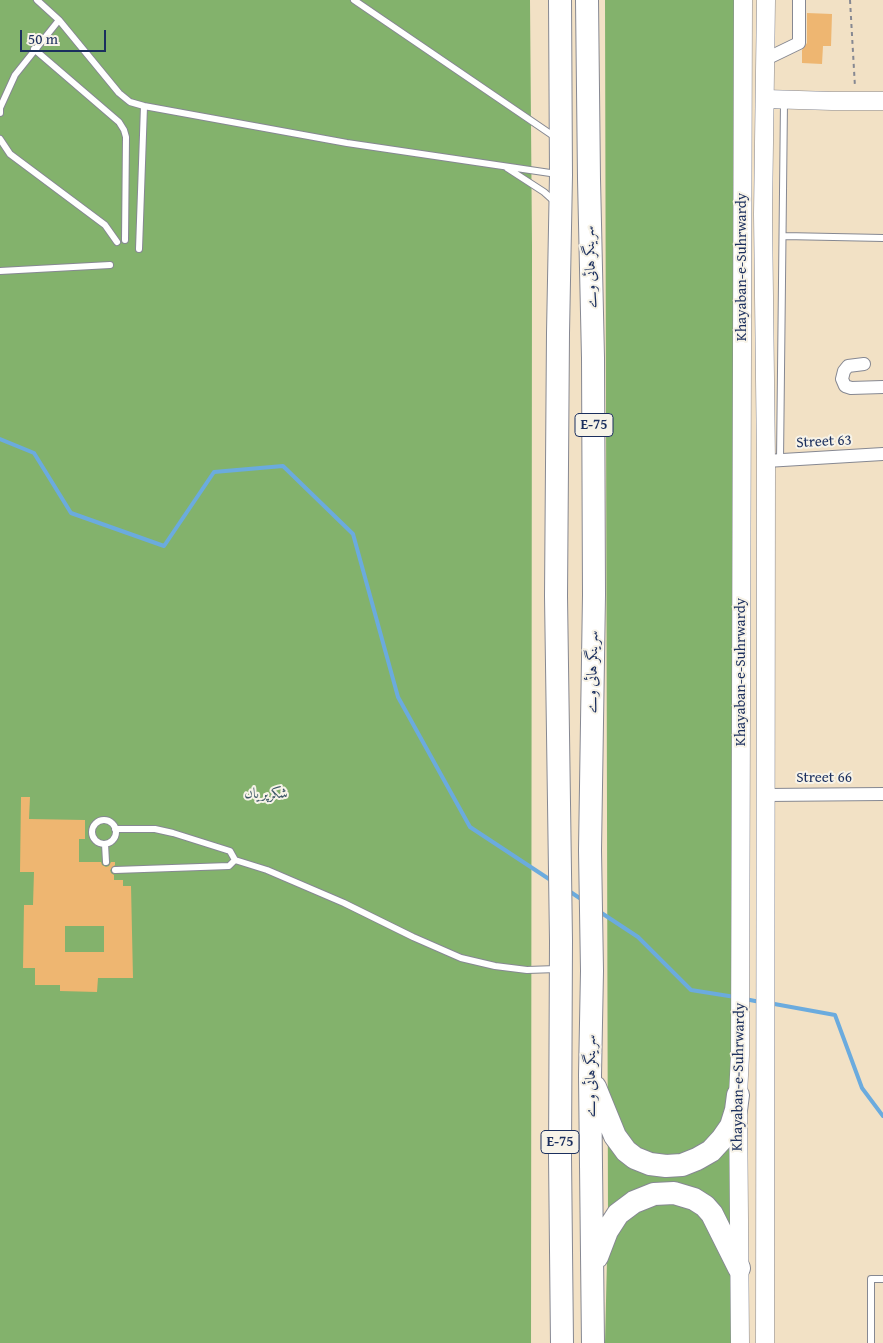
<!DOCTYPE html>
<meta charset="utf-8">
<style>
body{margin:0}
#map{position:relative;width:883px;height:1343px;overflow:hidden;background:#f2e1c5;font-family:"Gentium Book Plus",serif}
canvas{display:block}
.scale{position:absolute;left:20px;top:30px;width:86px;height:22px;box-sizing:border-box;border:2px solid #1b2f5e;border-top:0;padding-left:6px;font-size:15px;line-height:18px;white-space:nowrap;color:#1b2f5e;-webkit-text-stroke:4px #f7f3e8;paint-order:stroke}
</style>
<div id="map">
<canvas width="883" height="1343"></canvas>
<div class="scale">50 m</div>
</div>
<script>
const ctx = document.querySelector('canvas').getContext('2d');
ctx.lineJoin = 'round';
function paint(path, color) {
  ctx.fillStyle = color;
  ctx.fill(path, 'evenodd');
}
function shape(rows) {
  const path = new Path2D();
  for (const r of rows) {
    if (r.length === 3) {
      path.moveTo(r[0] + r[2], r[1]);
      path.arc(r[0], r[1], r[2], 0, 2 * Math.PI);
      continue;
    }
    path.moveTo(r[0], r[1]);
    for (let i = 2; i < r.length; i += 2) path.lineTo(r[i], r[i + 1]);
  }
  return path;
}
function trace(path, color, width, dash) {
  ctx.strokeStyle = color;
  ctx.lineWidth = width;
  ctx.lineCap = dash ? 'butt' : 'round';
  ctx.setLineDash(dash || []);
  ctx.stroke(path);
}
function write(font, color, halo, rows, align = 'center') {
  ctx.font = font + ' "Gentium Book Plus",Amiri,serif';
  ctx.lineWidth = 4;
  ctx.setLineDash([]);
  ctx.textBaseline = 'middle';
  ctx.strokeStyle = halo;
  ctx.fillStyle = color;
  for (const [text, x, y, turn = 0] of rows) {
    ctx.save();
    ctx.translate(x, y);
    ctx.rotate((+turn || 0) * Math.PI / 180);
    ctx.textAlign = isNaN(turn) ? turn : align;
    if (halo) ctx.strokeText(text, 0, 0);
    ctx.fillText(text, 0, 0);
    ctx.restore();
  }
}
paint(shape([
 [0,0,530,0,532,246,531,1343,0,1343],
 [605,0,737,0,734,1343,605,1343,608,1217]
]), '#83b26c');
trace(shape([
 [0,439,34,453,71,513,164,546,214,472,283,466,353,534,398,697,470,827,552,881],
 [569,891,584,901],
 [600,912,638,937,691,990,735,997],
 [745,999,760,1002],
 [769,1003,835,1015,862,1088,883,1116]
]), '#6babde', 4);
paint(shape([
 [807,13,832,14,831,46,823,46,822,64,802,63,802,50,807,43],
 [21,797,30,797,29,819,85,820,85,839,79,839,79,862,101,862,102,865,106,867,109,866,111,862,115,862,115,865,110,870,111,873,114,875,114,880,123,880,123,886,131,886,133,978,98,978,97,992,60,991,60,985,35,985,35,968,23,968,24,905,33,905,34,872,20,872],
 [65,926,104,926,104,952,65,952]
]), '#eeb671');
const lane = shape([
 [37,0,59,20,119,93,130,102,144,106,347,143,557,174],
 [354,0,555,137],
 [34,49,119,122,124,130,126,137,125,240],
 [0,113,0,108,15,75,59,20],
 [0,139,10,154,105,225,117,242],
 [507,168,544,192,554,201],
 [784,236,883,238],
 [139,249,144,106],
 [0,271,110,265],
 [780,460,784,102],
 [104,832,12],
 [115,829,155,829,173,833,230,851,235,860,267,870,344,903,413,937,461,958,495,966,527,970,557,969],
 [105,844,106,862],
 [115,870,229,866,235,860],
 [871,1343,871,1279,883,1279]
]);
const street = shape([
 [766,59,799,43,799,0],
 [864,364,848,366,844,371,842,379,845,386,851,388,883,387],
 [766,461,883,454],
 [766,795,883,794]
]);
const secondary = shape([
 [766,99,832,101,883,101],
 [740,1343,738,1095,740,1055,743,0],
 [765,1343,766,461,763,214,766,0]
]);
const highway = shape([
 [560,0,561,175,558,333,556,596,561,941,560,1156,562,1343],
 [587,0,589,179,593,358,594,595,590,850,592,971,590,1075,593,1343],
 [595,1087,615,1136,626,1151,635,1158,650,1164,666,1166,682,1165,697,1159,711,1151,722,1139,731,1126,736,1110,738,1095],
 [597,1257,607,1231,618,1214,634,1202,654,1194,674,1193,694,1199,705,1206,712,1214,739,1268]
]);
trace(lane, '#868892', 8);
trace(street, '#868892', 14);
trace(secondary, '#868892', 19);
trace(highway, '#868892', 24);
trace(shape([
 [850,0,855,87]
]), '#868892', 2, [4, 4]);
trace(lane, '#fff', 6);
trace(street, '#fff', 12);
trace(secondary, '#fff', 18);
trace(highway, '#fff', 22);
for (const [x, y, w] of [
 [594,425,38],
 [560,1142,38]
]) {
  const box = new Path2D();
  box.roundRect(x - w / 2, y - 11.5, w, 23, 4);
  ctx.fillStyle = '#f7f3e8';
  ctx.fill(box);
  trace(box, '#1b2f5e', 1);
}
write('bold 14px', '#1b2f5e', null, [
 ["E-75",594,425],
 ["E-75",560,1142]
]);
write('15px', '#1b2f5e', '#f7f3e8', [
 ["سرینگر ہائی وے",591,267,-92],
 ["Khayaban-e-Suhrwardy",742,267,-90],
 ["Street 63",824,442,-3],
 ["سرینگر ہائی وے",593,672,-89],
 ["Khayaban-e-Suhrwardy",741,672,-90],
 ["Street 66",824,778],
 ["سرینگر ہائی وے",591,1076,-90],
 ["Khayaban-e-Suhrwardy",739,1077,-89]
]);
write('15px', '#3d5766', '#f7f3e8', [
 ["شکرپریاں",266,794]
]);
</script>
